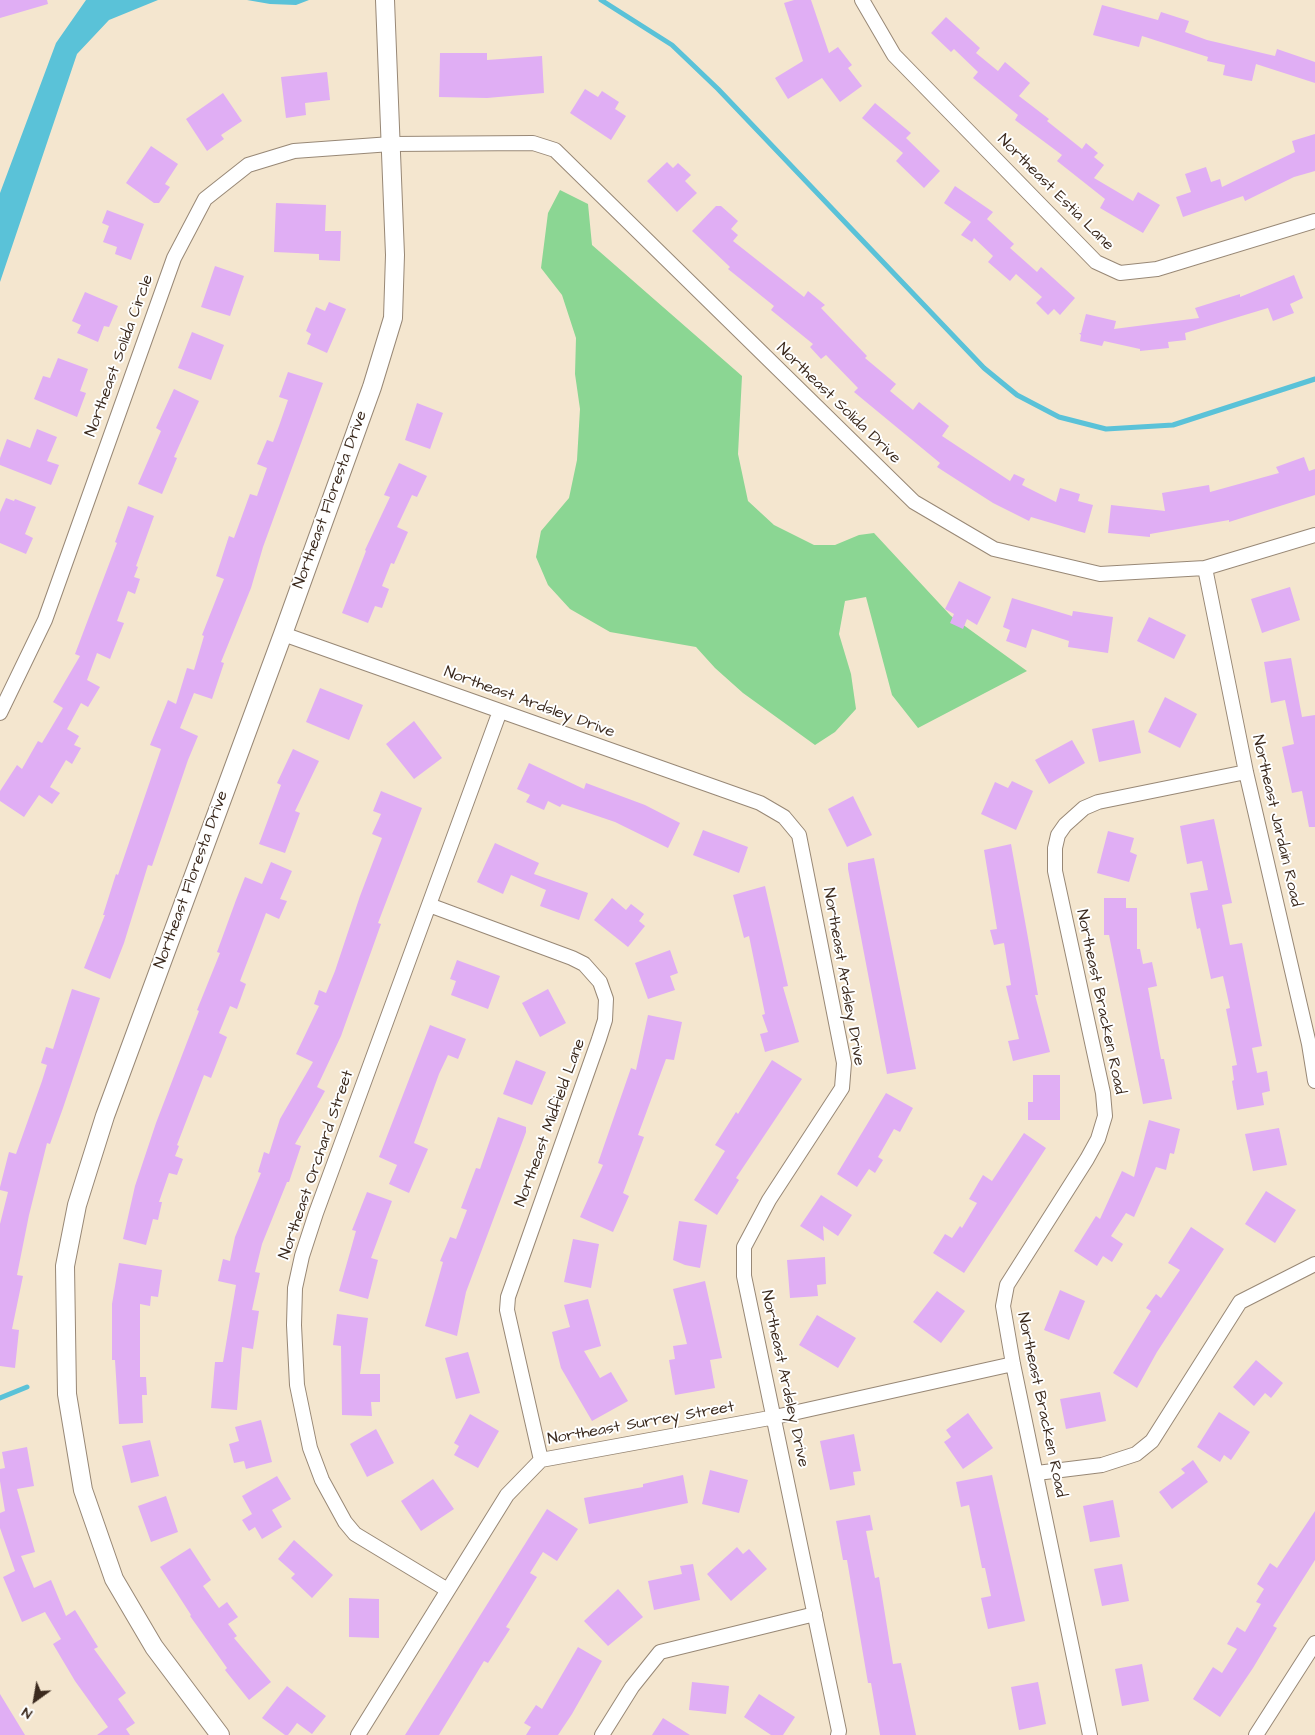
<!DOCTYPE html>
<style>
body{margin:0}
#map{position:relative;width:1315px;height:1735px;overflow:hidden;background:#f4e6cf;font-family:"Architects Daughter",sans-serif}
canvas{display:block}
.north{position:absolute;left:10px;top:1675px;width:50px;height:50px;-webkit-text-stroke:4px #fff;paint-order:stroke;rotate:212deg;font-size:14px;font-weight:700;line-height:20px;text-align:center;color:#3b2a1e}
.north::after{content:'';display:block;margin:auto;width:18px;height:22px;background:#3b2a1e;clip-path:polygon(50% 0,100% 100%,50% 72%,0 100%)}
</style>
<div id="map">
<canvas width="1315" height="1735"></canvas>
<div class="north">N</div>
</div>
<script>
const ctx = document.querySelector('canvas').getContext('2d');
ctx.lineJoin = 'round';
function paint(path, color) {
  ctx.fillStyle = color;
  ctx.fill(path, 'evenodd');
}
function shape(rows) {
  const path = new Path2D();
  for (const r of rows) {
    path.moveTo(r[0], r[1]);
    for (let i = 2; i < r.length; i += 2) path.lineTo(r[i], r[i + 1]);
  }
  return path;
}
function trace(path, color, width, dash) {
  ctx.strokeStyle = color;
  ctx.lineWidth = width;
  ctx.lineCap = dash ? 'butt' : 'round';
  ctx.setLineDash(dash || []);
  ctx.stroke(path);
}
function write(font, color, halo, rows, align = 'center') {
  ctx.font = font + ' "Architects Daughter",sans-serif';
  ctx.lineWidth = 4;
  ctx.setLineDash([]);
  ctx.textBaseline = 'middle';
  ctx.strokeStyle = halo;
  ctx.fillStyle = color;
  for (const [text, x, y, turn = 0] of rows) {
    ctx.save();
    ctx.translate(x, y);
    ctx.rotate((+turn || 0) * Math.PI / 180);
    ctx.textAlign = isNaN(turn) ? turn : align;
    if (halo) ctx.strokeText(text, 0, 0);
    ctx.fillText(text, 0, 0);
    ctx.restore();
  }
}
paint(shape([
 [560,190,588,204,592,245,742,376,738,454,748,501,774,525,814,545,835,545,859,535,874,533,951,616,1027,671,918,728,892,695,866,597,845,601,839,634,851,674,856,709,835,732,815,745,743,693,715,668,696,647,610,632,570,609,548,585,536,557,541,531,569,498,577,460,580,409,575,374,576,338,562,295,541,268,548,213]
]), '#8bd693');
paint(shape([
 [86,0,158,0,109,20,77,54,0,282,0,193,56,43],
 [247,0,309,0,296,5,270,4]
]), '#5ac2d8');
trace(shape([
 [601,0,672,45,718,89,984,368,1017,395,1059,417,1106,429,1173,425,1315,379],
 [0,1398,27,1387]
]), '#5ac2d8', 5);
paint(shape([
 [0,0,47,0,48,4,0,18],
 [794,0,811,0,829,53,838,47,852,65,848,68,862,86,840,102,822,78,788,99,775,78,803,61,784,3],
 [1102,5,1158,20,1161,12,1189,21,1185,32,1207,40,1275,56,1277,49,1315,62,1315,83,1256,64,1252,81,1246,80,1223,75,1225,65,1207,61,1208,57,1142,36,1139,47,1093,35],
 [946,17,980,48,976,53,998,71,1005,62,1030,83,1019,96,1049,119,1047,121,1082,149,1086,143,1098,153,1094,157,1104,165,1094,178,1133,201,1138,192,1160,205,1143,233,1100,208,1105,199,1057,161,1062,155,1015,120,1018,115,973,78,978,72,954,49,951,52,931,33],
 [440,53,487,53,487,60,542,56,544,93,487,98,439,97],
 [327,72,330,100,305,103,306,115,286,118,281,77],
 [585,89,598,97,602,91,619,102,615,109,626,116,611,140,570,113],
 [223,93,242,121,221,135,224,139,207,151,186,119],
 [875,103,911,133,906,138,940,171,924,188,896,161,903,153,862,118],
 [1315,134,1315,171,1294,177,1245,201,1243,196,1183,217,1176,197,1191,192,1185,174,1206,167,1211,182,1220,179,1222,187,1295,152,1292,141],
 [151,146,178,164,165,184,170,187,159,203,154,203,126,183],
 [667,162,673,168,678,163,691,175,685,181,697,193,677,212,647,181],
 [955,186,993,212,987,219,1014,244,1010,248,1037,272,1041,267,1075,298,1060,315,1054,309,1048,315,1036,303,1042,297,1016,274,1010,281,988,262,993,256,974,238,972,242,961,235,971,222,944,203],
 [276,203,326,205,325,231,341,231,340,261,319,260,319,254,274,252],
 [716,206,721,206,738,221,731,229,738,235,733,241,804,297,808,291,825,305,821,308,867,356,865,358,896,384,890,391,913,410,919,402,949,426,942,436,1010,481,1014,474,1025,479,1022,485,1056,502,1060,488,1080,494,1078,501,1093,505,1085,533,1031,517,1029,521,993,503,937,467,940,463,854,392,858,388,826,355,821,359,810,347,813,344,771,310,774,306,728,269,730,267,692,231],
 [107,210,144,224,131,260,115,254,117,247,103,242,109,226,102,223],
 [215,266,244,276,230,316,201,307],
 [1294,275,1303,298,1290,304,1294,313,1273,321,1268,308,1185,333,1186,340,1168,342,1169,348,1140,351,1140,349,1104,341,1102,346,1080,341,1081,335,1079,333,1081,333,1086,314,1116,321,1114,329,1199,318,1195,308,1240,294,1240,297],
 [85,292,118,306,109,327,104,326,98,342,77,333,81,325,72,321],
 [329,302,346,309,327,353,307,344,311,334,306,331,316,307,325,311],
 [192,332,224,345,211,380,178,368],
 [58,358,88,369,80,391,86,393,77,417,34,399,43,376,50,378],
 [288,372,323,383,263,547,251,588,221,662,224,663,212,699,194,693,180,728,198,736,188,760,152,866,148,865,124,943,110,979,84,968,105,915,103,915,116,874,118,875,161,749,150,745,168,700,176,704,187,668,194,670,204,636,202,635,224,579,216,576,229,536,234,538,250,494,257,496,267,468,257,464,267,440,273,442,279,426,288,400,279,397],
 [174,389,199,401,174,457,177,458,162,494,138,484,161,431,156,428],
 [417,403,443,413,430,449,405,440],
 [37,429,57,437,47,461,59,465,51,485,0,465,0,458,7,439,30,448],
 [1304,457,1309,471,1315,469,1315,495,1229,522,1229,520,1150,534,1150,537,1108,533,1111,505,1165,511,1162,493,1209,485,1210,492,1279,473,1276,467],
 [399,463,427,476,417,497,412,495,397,527,408,532,394,564,391,563,382,586,389,589,382,608,375,606,368,623,342,613,366,551,365,550,390,497,384,495],
 [6,498,14,501,15,499,36,507,25,534,33,538,26,554,0,543,0,512],
 [128,506,154,516,136,566,138,567,134,577,140,579,135,594,128,591,117,621,124,623,110,659,97,653,87,680,100,687,88,707,81,703,67,729,79,736,74,745,81,748,72,764,66,760,50,787,60,793,52,804,39,795,24,817,0,801,0,791,17,765,22,769,38,741,42,743,63,708,53,702,80,656,75,654,117,543,115,542],
 [959,581,991,597,977,625,967,619,963,629,950,623,954,614,945,609],
 [1290,587,1300,620,1262,633,1251,599],
 [1012,598,1072,616,1073,611,1113,617,1108,653,1068,647,1069,641,1032,629,1026,648,1006,641,1010,630,1003,627],
 [1149,617,1186,635,1174,659,1137,641],
 [1291,658,1302,717,1315,715,1315,827,1309,827,1302,791,1292,793,1282,747,1294,744,1285,700,1271,703,1264,662],
 [320,688,363,705,349,740,306,722],
 [1165,697,1197,714,1180,748,1148,732],
 [1134,720,1141,753,1099,762,1092,729],
 [414,721,442,758,414,779,386,744],
 [1072,740,1085,763,1049,784,1035,760],
 [293,749,319,761,295,811,300,813,285,853,259,844,281,785,277,783],
 [529,763,584,789,586,783,645,805,680,823,668,848,615,822,562,804,560,807,548,801,544,810,526,802,530,795,517,789],
 [1012,781,1033,791,1016,830,981,814,995,782,1008,788],
 [381,791,422,808,378,923,381,924,341,1036,317,1087,325,1091,295,1144,301,1146,289,1182,287,1182,262,1244,255,1272,260,1273,252,1310,259,1311,253,1349,242,1347,237,1410,211,1408,215,1362,223,1362,236,1285,218,1281,223,1259,230,1261,235,1237,261,1173,258,1172,264,1152,269,1154,280,1119,313,1062,296,1054,319,1006,314,1004,319,990,326,993,335,971,360,896,382,838,372,834,381,814,373,811],
 [853,796,872,835,847,847,828,809],
 [1214,819,1232,903,1222,905,1230,945,1242,943,1262,1046,1252,1048,1257,1073,1267,1071,1270,1091,1262,1093,1264,1105,1237,1110,1232,1081,1234,1080,1232,1066,1237,1065,1226,1009,1230,1008,1223,976,1211,979,1200,928,1197,929,1190,893,1208,890,1202,861,1187,864,1180,826],
 [703,830,748,847,739,873,693,855],
 [1108,831,1134,838,1130,852,1137,855,1129,882,1097,873],
 [495,843,539,863,534,874,588,893,579,920,540,906,546,890,511,875,503,894,477,882],
 [1011,844,1028,938,1038,995,1035,995,1050,1052,1013,1061,1008,1041,1019,1039,1006,986,1011,985,1004,943,994,945,990,930,997,929,984,850],
 [874,858,916,1069,887,1074,848,869,848,863],
 [271,862,292,871,280,899,287,901,279,919,266,913,240,981,246,984,237,1009,230,1006,219,1033,227,1037,211,1078,204,1075,177,1145,179,1146,175,1156,183,1159,177,1175,169,1173,159,1202,162,1202,158,1220,153,1219,146,1245,123,1239,135,1186,156,1123,199,1011,197,1010,220,953,217,952,236,900,245,877,262,884],
 [765,886,788,986,783,987,799,1042,765,1052,760,1034,768,1032,762,1015,765,1014,749,936,744,938,733,895],
 [612,898,626,910,631,904,644,914,639,921,645,926,628,947,594,920],
 [1104,898,1126,898,1126,908,1137,908,1137,949,1140,949,1143,964,1152,962,1157,986,1148,988,1161,1059,1164,1059,1172,1099,1143,1104,1109,935,1104,935],
 [670,950,678,973,670,976,675,990,648,999,635,963],
 [457,960,500,976,488,1009,451,995,456,981,450,979],
 [72,989,100,998,63,1108,50,1144,47,1143,29,1215,17,1275,23,1276,12,1329,19,1330,15,1368,0,1366,0,1224,8,1192,0,1190,0,1187,9,1152,16,1154,42,1081,47,1065,41,1063,46,1047,53,1049],
 [548,989,566,1023,540,1037,522,1003],
 [648,1015,682,1022,674,1060,666,1059,638,1135,644,1137,623,1193,629,1196,613,1232,580,1217,603,1165,598,1163,631,1068,636,1070],
 [430,1025,466,1039,458,1059,448,1055,439,1074,414,1143,428,1149,409,1193,389,1184,397,1165,379,1157],
 [516,1060,546,1072,532,1105,503,1094],
 [772,1060,802,1079,736,1178,739,1180,717,1215,694,1200,725,1151,715,1145,736,1112,738,1114],
 [1033,1075,1060,1075,1060,1120,1028,1120,1028,1102,1033,1102],
 [886,1093,913,1108,900,1132,894,1129,878,1157,883,1160,875,1173,869,1169,857,1187,837,1174],
 [498,1117,526,1127,526,1132,466,1292,457,1336,425,1326,443,1262,440,1261,450,1237,456,1239,467,1210,461,1208,476,1168,480,1169],
 [1149,1120,1180,1129,1174,1154,1170,1153,1166,1170,1156,1167,1134,1217,1126,1213,1111,1236,1123,1244,1112,1262,1103,1256,1097,1266,1074,1251,1096,1216,1100,1219,1122,1171,1134,1177],
 [1279,1128,1287,1165,1253,1171,1245,1134],
 [1024,1133,1046,1148,964,1273,933,1253,945,1234,952,1238,960,1226,962,1228,977,1203,969,1199,983,1175,992,1181],
 [1266,1191,1296,1210,1275,1243,1245,1224],
 [367,1192,392,1201,371,1258,378,1260,368,1299,339,1291,356,1231,352,1230],
 [821,1195,852,1215,838,1236,823,1226,824,1241,800,1226],
 [679,1221,707,1225,700,1268,685,1265,673,1260],
 [1191,1227,1224,1249,1157,1352,1137,1388,1113,1373,1151,1311,1146,1308,1156,1294,1161,1298,1180,1270,1168,1263],
 [573,1239,599,1244,591,1288,564,1282],
 [825,1257,826,1284,817,1285,818,1296,790,1298,787,1260],
 [119,1263,162,1270,158,1297,151,1296,150,1306,140,1304,140,1377,146,1377,147,1395,142,1395,143,1423,119,1424,115,1360,112,1360,112,1304],
 [705,1281,722,1358,710,1360,715,1388,675,1395,669,1360,675,1359,673,1346,687,1344,673,1289],
 [1060,1290,1085,1301,1069,1340,1044,1330],
 [937,1291,965,1311,941,1343,913,1322],
 [588,1299,601,1346,584,1351,600,1378,611,1372,628,1401,592,1421,561,1368,552,1332,570,1327,564,1305],
 [337,1314,368,1318,360,1374,380,1374,380,1402,371,1402,372,1416,342,1415,341,1346,333,1345],
 [817,1315,856,1338,838,1368,799,1345],
 [468,1352,480,1393,456,1399,445,1358],
 [1256,1360,1283,1383,1271,1398,1265,1393,1254,1406,1233,1387],
 [1100,1392,1106,1421,1066,1429,1060,1399],
 [1219,1412,1250,1432,1231,1460,1224,1455,1220,1462,1197,1447],
 [968,1413,993,1448,963,1469,944,1442,951,1437,946,1430],
 [470,1414,499,1431,478,1468,454,1455,459,1446,454,1443],
 [261,1420,272,1462,246,1469,244,1461,234,1463,229,1444,239,1441,235,1427],
 [376,1429,394,1463,367,1477,350,1444],
 [854,1434,861,1471,853,1472,855,1485,830,1490,820,1441],
 [150,1440,159,1476,131,1483,122,1446],
 [27,1447,34,1486,17,1489,35,1552,21,1556,34,1588,51,1580,66,1616,75,1610,98,1647,94,1649,126,1693,118,1699,135,1723,126,1729,130,1735,97,1735,108,1727,75,1681,53,1644,61,1639,45,1612,22,1622,3,1577,15,1571,0,1528,0,1513,5,1511,0,1481,0,1469,5,1468,2,1452],
 [1193,1460,1208,1482,1172,1509,1159,1492,1185,1473,1181,1469],
 [710,1470,748,1480,739,1513,702,1504],
 [683,1475,688,1503,589,1524,584,1498,643,1487,643,1484],
 [992,1475,1025,1621,988,1629,981,1598,991,1596,985,1568,982,1568,969,1505,961,1507,956,1482],
 [277,1476,291,1499,272,1510,282,1527,262,1539,255,1527,249,1531,242,1520,252,1514,242,1496],
 [433,1479,454,1509,421,1531,401,1501],
 [166,1496,178,1532,151,1542,138,1506],
 [1113,1500,1120,1537,1090,1542,1083,1506],
 [547,1509,578,1529,557,1561,543,1552,530,1573,537,1577,506,1627,510,1629,488,1663,484,1661,439,1735,405,1735],
 [1315,1511,1315,1560,1273,1626,1277,1628,1253,1668,1220,1717,1193,1699,1213,1667,1222,1673,1237,1649,1227,1644,1237,1627,1245,1632,1261,1604,1256,1602,1264,1589,1257,1584,1270,1563,1277,1568],
 [870,1515,873,1530,866,1531,875,1578,879,1577,893,1664,901,1663,916,1735,880,1735,871,1683,868,1683,847,1560,843,1560,836,1521],
 [294,1540,333,1575,312,1598,291,1578,295,1574,278,1559],
 [737,1547,743,1554,749,1549,767,1569,731,1601,707,1574],
 [190,1548,211,1580,203,1586,219,1608,227,1602,238,1617,228,1624,237,1636,234,1638,271,1682,249,1700,225,1670,227,1668,190,1616,191,1615,160,1567],
 [693,1564,700,1600,654,1610,648,1581,682,1574,680,1566],
 [1122,1564,1129,1601,1102,1606,1094,1569],
 [618,1589,643,1617,608,1646,584,1621],
 [349,1598,379,1599,379,1638,349,1637],
 [578,1647,602,1661,572,1714,558,1735,526,1735,531,1727,524,1723,536,1705,542,1709],
 [1142,1664,1149,1701,1122,1706,1115,1669],
 [692,1682,729,1686,726,1714,689,1710],
 [1038,1682,1046,1724,1019,1730,1011,1687],
 [287,1686,326,1716,312,1734,297,1723,288,1735,285,1735,262,1718],
 [0,1694,25,1735,0,1735],
 [759,1694,795,1717,783,1735,771,1735,744,1717],
 [663,1718,690,1735,652,1735]
]), '#e0aef4');
const minor = shape([
 [862,0,894,55,1096,262,1120,273,1157,269,1315,221],
 [1205,568,1246,772,1309,1044,1315,1081],
 [283,634,760,803,784,817,799,835,844,1063,842,1088,769,1200,744,1247,744,1276,839,1731,838,1735],
 [0,713,45,620,174,258,205,199,248,165,294,151,391,144,533,143,555,150,914,502,994,549,1100,574,1205,568,1315,535],
 [429,905,572,958,584,964,600,982,606,999,605,1020,599,1039,508,1297,507,1310,541,1460],
 [1037,1473,1102,1465,1136,1454,1152,1441,1240,1302,1315,1264],
 [446,1589,355,1534,345,1522,322,1480,310,1448,297,1385,294,1325,295,1288,302,1256,316,1213,500,711],
 [358,1735,507,1495,541,1460,775,1417,1013,1364],
 [602,1735,632,1687,660,1652,815,1614],
 [1090,1735,1013,1364,1003,1306,1007,1285,1087,1159,1098,1139,1105,1116,1103,1093,1055,871,1055,848,1058,835,1065,825,1084,808,1098,802,1246,772],
 [1256,1735,1315,1643]
]);
const tertiary = shape([
 [220,1735,154,1647,114,1579,83,1490,67,1394,65,1266,77,1205,105,1116,283,634,372,387,393,318,395,255,385,0]
]);
trace(minor, '#988876', 16);
trace(tertiary, '#988876', 20);
trace(minor, '#fff', 14);
trace(tertiary, '#fff', 18);
write('16px', '#3b2a1e', '#fff', [
 ["Northeast Estia Lane",1055,193,45],
 ["Northeast Solida Circle",120,356,-70],
 ["Northeast Solida Drive",838,404,44],
 ["Northeast Floresta Drive",331,500,-70],
 ["Northeast Ardsley Drive",529,703,20],
 ["Northeast Jardain Road",1276,821,77],
 ["Northeast Floresta Drive",192,880,-70],
 ["Northeast Ardsley Drive",843,977,80],
 ["Northeast Bracken Road",1100,1002,78],
 ["Northeast Midfield Lane",551,1123,-70],
 ["Northeast Orchard Street",317,1165,-71],
 ["Northeast Ardsley Drive",784,1379,78],
 ["Northeast Bracken Road",1041,1405,78],
 ["Northeast Surrey Street",641,1424,-10]
]);
</script>
